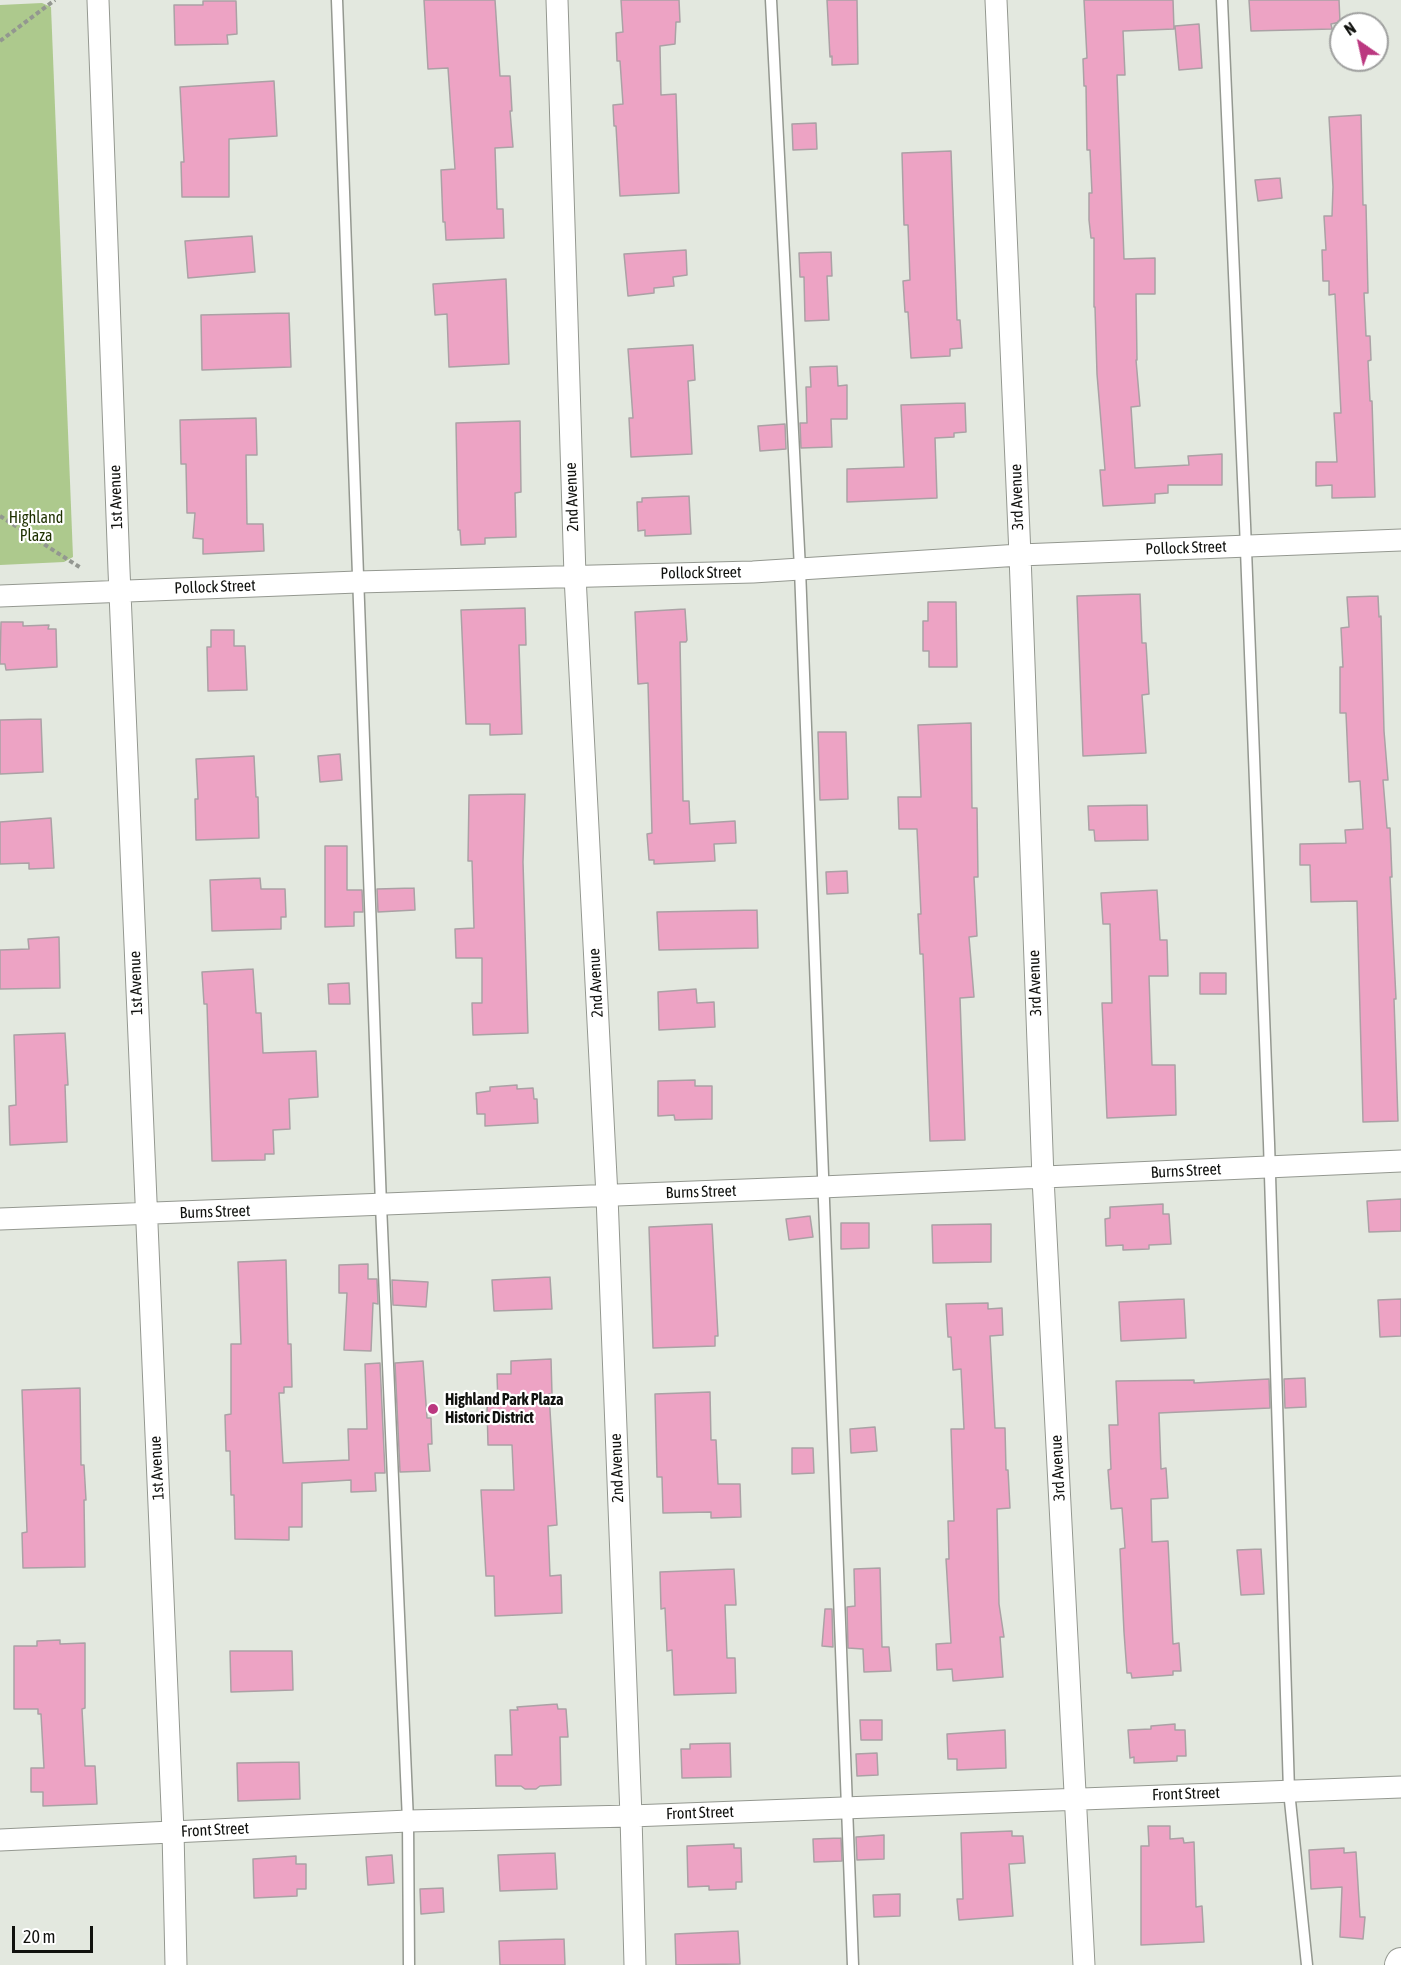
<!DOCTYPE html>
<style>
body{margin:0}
#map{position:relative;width:1401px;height:1965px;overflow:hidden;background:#e3e8df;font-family:"Asap Condensed",sans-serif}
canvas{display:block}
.north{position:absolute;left:1329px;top:12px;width:60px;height:60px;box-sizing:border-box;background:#fff;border:2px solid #9fa09f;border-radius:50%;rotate:326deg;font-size:16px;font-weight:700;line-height:24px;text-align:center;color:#10110e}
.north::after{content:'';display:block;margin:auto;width:21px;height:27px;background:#bb3880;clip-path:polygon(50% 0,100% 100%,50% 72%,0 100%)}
.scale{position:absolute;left:12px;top:1926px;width:81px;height:27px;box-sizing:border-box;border:3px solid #10110e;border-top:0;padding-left:8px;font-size:18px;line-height:21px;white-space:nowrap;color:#10110e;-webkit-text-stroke:4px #fff;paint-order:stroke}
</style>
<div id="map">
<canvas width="1401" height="1965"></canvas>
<div class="north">N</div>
<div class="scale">20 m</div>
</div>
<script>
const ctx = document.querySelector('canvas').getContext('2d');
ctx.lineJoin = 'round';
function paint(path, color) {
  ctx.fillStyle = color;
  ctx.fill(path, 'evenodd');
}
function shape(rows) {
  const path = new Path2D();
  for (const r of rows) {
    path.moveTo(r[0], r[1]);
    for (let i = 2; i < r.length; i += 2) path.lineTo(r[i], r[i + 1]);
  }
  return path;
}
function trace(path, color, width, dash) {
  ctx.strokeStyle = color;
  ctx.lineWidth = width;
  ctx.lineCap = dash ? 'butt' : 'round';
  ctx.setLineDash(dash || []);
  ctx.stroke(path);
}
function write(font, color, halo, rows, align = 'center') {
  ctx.font = font + ' "Asap Condensed",sans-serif';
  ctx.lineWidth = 4.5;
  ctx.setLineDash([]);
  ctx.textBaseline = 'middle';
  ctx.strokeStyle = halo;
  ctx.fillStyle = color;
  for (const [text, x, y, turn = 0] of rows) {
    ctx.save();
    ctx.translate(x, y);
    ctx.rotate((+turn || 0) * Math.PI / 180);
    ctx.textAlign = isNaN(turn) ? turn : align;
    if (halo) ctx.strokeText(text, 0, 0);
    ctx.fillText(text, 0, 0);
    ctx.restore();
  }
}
paint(shape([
 [42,3,51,7,73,557,64,562,0,565,0,5]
]), '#adc98d');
const building = shape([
 [424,0,495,0,500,76,510,76,512,111,510,111,513,147,495,148,497,209,503,209,504,238,446,240,445,222,443,222,441,170,455,169,448,68,428,69,424,0],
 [621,0,679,0,680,22,676,22,675,44,660,46,661,95,676,94,679,193,620,196,616,126,614,126,613,105,623,104,620,61,617,61,616,33,623,32,621,0],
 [827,0,857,0,858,64,832,65,832,56,830,57,827,0],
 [1084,0,1173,0,1174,29,1123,31,1125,75,1117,75,1124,259,1155,258,1155,294,1136,294,1137,360,1136,360,1140,406,1131,407,1135,468,1189,465,1188,456,1222,454,1222,485,1168,485,1168,493,1155,494,1155,503,1103,506,1100,470,1105,470,1097,374,1095,307,1094,307,1094,238,1091,238,1089,220,1089,193,1092,193,1090,150,1087,150,1086,86,1084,86,1083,59,1087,58,1084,0],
 [1249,0,1339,0,1340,22,1331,24,1332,29,1251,31,1249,0],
 [203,1,236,1,237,34,227,35,228,44,175,45,174,5,203,5,203,1],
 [1199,24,1202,68,1179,70,1175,26,1199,24],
 [274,81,277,136,229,139,229,197,182,197,181,162,184,162,180,87,274,81],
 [1361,115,1363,205,1366,205,1368,293,1364,293,1366,336,1370,336,1371,360,1368,361,1370,401,1372,401,1375,497,1332,498,1332,485,1316,486,1316,462,1337,462,1334,413,1341,413,1335,294,1329,295,1329,281,1323,281,1322,250,1326,250,1324,216,1332,216,1333,187,1329,117,1361,115],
 [816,123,817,149,793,150,792,124,816,123],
 [951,151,957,320,960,320,962,348,950,349,950,356,911,358,908,312,905,312,903,281,910,280,908,225,904,225,902,153,951,151],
 [1280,178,1282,198,1258,201,1255,180,1280,178],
 [252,236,255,272,188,278,185,241,252,236],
 [686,250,687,275,673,277,674,286,654,288,654,293,628,296,624,254,686,250],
 [831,252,832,276,827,276,829,320,805,321,804,277,800,277,799,253,831,252],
 [506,279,509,364,449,367,447,314,435,315,433,284,506,279],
 [289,313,291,367,202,370,201,315,289,313],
 [693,345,695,380,688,381,692,454,631,457,629,418,633,418,628,349,693,345],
 [837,366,838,386,847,385,847,419,831,419,832,447,801,448,800,423,807,423,806,387,811,387,810,367,837,366],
 [965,403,966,432,954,433,954,437,935,438,937,498,847,502,847,469,904,467,901,405,965,403],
 [256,418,257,455,246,455,247,524,263,524,264,551,203,554,203,539,193,538,195,513,187,513,186,464,181,464,180,420,256,418],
 [520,421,521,492,515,493,516,537,485,538,485,544,461,545,460,530,458,530,456,423,520,421],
 [785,424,786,449,760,451,758,426,785,424],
 [689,496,691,534,645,536,645,530,638,531,637,502,642,502,642,498,689,496],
 [1140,594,1142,643,1146,643,1149,694,1142,695,1146,753,1083,756,1077,596,1140,594],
 [1378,596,1379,617,1381,616,1384,731,1388,780,1383,780,1387,828,1390,828,1392,877,1390,877,1396,999,1394,999,1398,1121,1363,1122,1357,901,1311,902,1310,865,1300,865,1300,844,1346,843,1345,830,1363,829,1360,781,1349,782,1346,713,1340,713,1340,667,1343,667,1341,628,1349,627,1347,597,1378,596],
 [928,602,956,602,957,667,929,667,929,651,923,651,923,621,928,621,928,602],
 [525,608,526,645,519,645,522,734,490,735,490,724,466,724,461,610,525,608],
 [685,609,687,640,686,642,680,642,683,801,689,801,690,824,735,821,736,843,714,844,715,861,654,864,654,860,649,860,647,834,652,833,648,683,638,684,635,612,685,609],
 [1,622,23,622,23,626,49,625,48,629,56,629,57,667,6,670,5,664,0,664,1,622],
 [211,630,234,630,234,646,245,646,247,690,208,691,207,647,211,647,211,630],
 [41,719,43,772,0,774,0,720,41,719],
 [971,723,972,808,977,808,978,877,974,877,977,936,969,937,974,997,960,998,965,1140,930,1141,923,954,920,954,918,914,921,914,917,829,899,829,898,797,921,797,918,725,971,723],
 [818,732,846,732,848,799,820,800,818,732],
 [340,754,342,780,320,782,318,756,340,754],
 [254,756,256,797,258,797,259,838,196,840,195,799,198,799,196,759,254,756],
 [525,794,523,862,528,1033,473,1035,472,1003,482,1003,482,958,456,958,455,929,474,928,472,861,468,861,469,795,525,794],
 [1147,805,1148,840,1095,841,1094,830,1089,830,1088,806,1147,805],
 [51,818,54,868,29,869,29,863,0,864,0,822,51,818],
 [325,846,347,846,347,890,362,890,363,912,354,912,354,926,325,927,325,846],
 [847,871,848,893,827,894,826,872,847,871],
 [260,878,261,889,285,889,286,917,281,917,281,929,212,931,210,880,260,878],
 [414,888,415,910,378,912,377,889,414,888],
 [1157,890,1160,940,1167,940,1168,976,1149,976,1152,1065,1175,1065,1176,1115,1107,1118,1102,1003,1112,1003,1110,924,1103,924,1101,893,1157,890],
 [757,910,758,948,659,950,657,912,757,910],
 [59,937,60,988,0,989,0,950,29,949,28,939,59,937],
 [253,969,256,1013,261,1013,263,1053,316,1051,318,1097,289,1099,290,1129,273,1130,274,1154,265,1154,265,1160,212,1161,207,1004,204,1004,202,972,253,969],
 [1200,973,1226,973,1226,994,1200,994,1200,973],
 [349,983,350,1004,329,1004,328,984,349,983],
 [696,989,697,1003,714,1002,715,1027,659,1030,658,992,696,989],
 [65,1033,68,1085,65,1085,67,1142,10,1145,9,1106,16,1105,14,1035,65,1033],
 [695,1080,695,1086,712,1086,712,1119,675,1120,674,1115,658,1116,658,1081,695,1080],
 [517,1085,517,1089,533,1088,534,1099,537,1099,538,1123,485,1126,485,1114,477,1114,476,1093,490,1091,490,1087,517,1085],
 [1401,1199,1401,1231,1369,1232,1367,1201,1401,1199],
 [1163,1204,1163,1214,1169,1214,1171,1244,1149,1245,1149,1249,1123,1250,1123,1245,1106,1246,1105,1219,1110,1218,1110,1207,1163,1204],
 [810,1216,813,1237,789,1240,786,1219,810,1216],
 [841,1223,869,1223,869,1248,841,1249,841,1223],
 [712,1224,718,1336,715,1336,715,1346,653,1348,649,1227,712,1224],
 [991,1224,991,1262,933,1263,932,1225,991,1224],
 [286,1260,288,1344,291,1344,292,1387,284,1387,284,1393,279,1393,283,1463,349,1460,348,1429,367,1429,365,1364,380,1363,385,1473,375,1473,376,1491,351,1492,351,1480,302,1483,302,1527,289,1527,289,1540,235,1539,234,1495,231,1495,230,1451,226,1451,225,1415,231,1414,231,1344,241,1344,238,1262,286,1260],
 [368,1264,368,1279,377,1279,378,1304,373,1303,371,1351,344,1350,347,1293,339,1293,339,1265,368,1264],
 [550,1277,552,1309,494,1311,492,1280,550,1277],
 [392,1280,428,1282,426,1307,393,1305,392,1280],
 [1184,1299,1186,1338,1121,1341,1119,1302,1184,1299],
 [1401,1299,1401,1336,1380,1337,1378,1300,1401,1299],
 [988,1303,988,1309,1002,1308,1003,1335,990,1336,995,1428,1005,1428,1006,1470,1008,1470,1010,1508,997,1509,999,1604,1004,1637,1000,1637,1003,1677,953,1681,952,1669,937,1670,936,1644,951,1643,946,1559,949,1559,948,1521,954,1521,951,1429,964,1429,961,1369,953,1370,951,1337,948,1337,946,1304,988,1303],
 [551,1359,552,1394,549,1394,557,1525,548,1526,550,1576,561,1575,562,1613,495,1616,494,1576,486,1576,481,1490,514,1490,512,1445,488,1445,487,1406,498,1405,497,1374,511,1374,511,1361,551,1359],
 [423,1361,427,1418,431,1418,432,1444,428,1444,430,1471,400,1472,395,1363,423,1361],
 [1305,1378,1306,1407,1285,1408,1284,1379,1305,1378],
 [1269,1379,1270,1408,1159,1413,1161,1469,1166,1468,1168,1498,1151,1499,1152,1542,1168,1541,1173,1644,1179,1643,1181,1671,1173,1671,1173,1675,1132,1678,1131,1673,1127,1673,1124,1632,1120,1549,1125,1548,1122,1508,1111,1509,1108,1470,1111,1469,1109,1425,1118,1425,1116,1381,1194,1380,1194,1383,1269,1379],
 [80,1388,81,1465,84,1465,86,1500,84,1500,85,1567,23,1568,22,1533,27,1532,22,1390,80,1388],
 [710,1392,711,1440,716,1440,718,1484,740,1484,741,1517,711,1518,711,1512,663,1513,662,1477,657,1477,655,1394,710,1392],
 [875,1427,877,1451,851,1453,850,1429,875,1427],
 [792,1448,813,1448,814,1473,792,1474,792,1448],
 [1261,1549,1264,1594,1241,1595,1237,1550,1261,1549],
 [880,1568,882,1647,889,1647,891,1671,864,1672,863,1649,848,1648,847,1607,855,1606,854,1569,880,1568],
 [734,1569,736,1605,725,1605,727,1658,735,1658,736,1693,674,1695,672,1650,667,1651,665,1608,661,1609,660,1572,734,1569],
 [825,1609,832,1609,833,1647,822,1646,825,1609],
 [60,1640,60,1644,85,1643,85,1708,82,1709,85,1766,95,1766,97,1804,43,1806,43,1792,31,1792,31,1768,44,1768,41,1714,38,1714,38,1709,14,1709,14,1646,37,1646,37,1641,60,1640],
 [230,1651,292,1651,293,1690,231,1692,230,1651],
 [557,1704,558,1709,566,1709,568,1737,560,1737,561,1785,540,1786,536,1789,525,1789,521,1786,496,1786,495,1755,512,1755,510,1710,518,1710,517,1707,557,1704],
 [860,1720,882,1720,882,1740,861,1740,860,1720],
 [1175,1724,1175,1730,1185,1730,1186,1756,1177,1756,1177,1761,1134,1763,1134,1757,1130,1758,1128,1730,1151,1729,1151,1726,1175,1724],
 [1005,1730,1006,1768,957,1770,957,1759,948,1759,947,1734,1005,1730],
 [730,1743,731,1777,682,1778,681,1749,690,1749,690,1744,730,1743],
 [877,1753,878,1775,857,1776,856,1754,877,1753],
 [299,1762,300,1799,238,1801,237,1763,299,1762],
 [1148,1826,1170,1826,1170,1839,1183,1838,1184,1843,1194,1842,1196,1907,1202,1906,1204,1942,1141,1945,1141,1846,1149,1846,1148,1826],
 [1012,1831,1012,1836,1023,1836,1025,1863,1009,1864,1013,1916,959,1920,957,1899,963,1899,961,1833,1012,1831],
 [884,1835,884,1859,857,1860,856,1837,884,1835],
 [841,1838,842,1861,814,1862,813,1839,841,1838],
 [734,1844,734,1848,741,1848,742,1882,736,1882,736,1889,709,1890,709,1886,688,1887,687,1846,734,1844],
 [1344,1848,1344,1853,1356,1852,1360,1917,1365,1917,1363,1939,1340,1937,1342,1887,1311,1889,1309,1850,1344,1848],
 [555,1853,557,1889,500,1891,498,1855,555,1853],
 [392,1855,394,1883,368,1885,366,1857,392,1855],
 [296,1856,296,1864,306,1864,306,1889,297,1889,297,1896,254,1898,253,1859,296,1856],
 [443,1888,444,1912,421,1914,420,1889,443,1888],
 [900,1894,900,1916,874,1917,873,1895,900,1894],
 [738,1931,740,1964,676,1965,675,1934,738,1931],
 [564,1939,565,1965,500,1965,499,1941,564,1939]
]);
paint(building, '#eda3c4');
trace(building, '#aba1a5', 1.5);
const lane = shape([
 [337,0,381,1205,408,1821,409,1965],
 [771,0,800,569,853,1965],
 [1222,0,1245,524,1269,1143,1289,1791,1307,1965]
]);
const street = shape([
 [98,0,119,570,173,1831,176,1965],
 [557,0,575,576,607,1196,631,1816,635,1965],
 [996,0,1020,555,1043,1178,1084,1965],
 [0,596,357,582,753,572,1020,555,1401,540],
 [0,1219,822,1187,1401,1161],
 [0,1840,408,1821,631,1816,1401,1787]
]);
const secondary = shape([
 [1400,1965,1401,1963]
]);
trace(lane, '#949890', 13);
trace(street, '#949890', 23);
trace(secondary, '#949890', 32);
trace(shape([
 [0,41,55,0],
 [0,516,81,568]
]), '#939790', 4, [4.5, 3]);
trace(lane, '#fff', 10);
trace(street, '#fff', 21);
trace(secondary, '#fff', 30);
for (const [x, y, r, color] of [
 [433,1409,6,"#bb3880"]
]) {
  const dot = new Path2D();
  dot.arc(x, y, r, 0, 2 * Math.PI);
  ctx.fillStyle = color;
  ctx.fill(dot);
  trace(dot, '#fff', 2);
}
write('16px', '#10110e', '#fff', [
 ["1st Avenue",116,497,-92],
 ["2nd Avenue",572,497,-92],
 ["3rd Avenue",1017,497,-92],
 ["Pollock Street",1186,548,-2],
 ["Pollock Street",701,573,-1],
 ["Pollock Street",215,587,-2],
 ["1st Avenue",136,983,-92],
 ["2nd Avenue",596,983,-93],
 ["3rd Avenue",1035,983,-92],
 ["Burns Street",1186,1171,-3],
 ["Burns Street",701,1192,-2],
 ["Burns Street",215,1212,-2],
 ["1st Avenue",157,1468,-93],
 ["2nd Avenue",617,1468,-92],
 ["3rd Avenue",1058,1468,-93],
 ["Front Street",1186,1794,-2],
 ["Front Street",700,1813,-2],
 ["Front Street",215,1830,-3]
]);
write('16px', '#1e3000', '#fff', [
 ["Highland",36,518],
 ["Plaza",36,536]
]);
write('bold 16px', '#10110e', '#fff', [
 ["Highland Park Plaza",445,1400],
 ["Historic District",445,1418]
], 'left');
</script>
